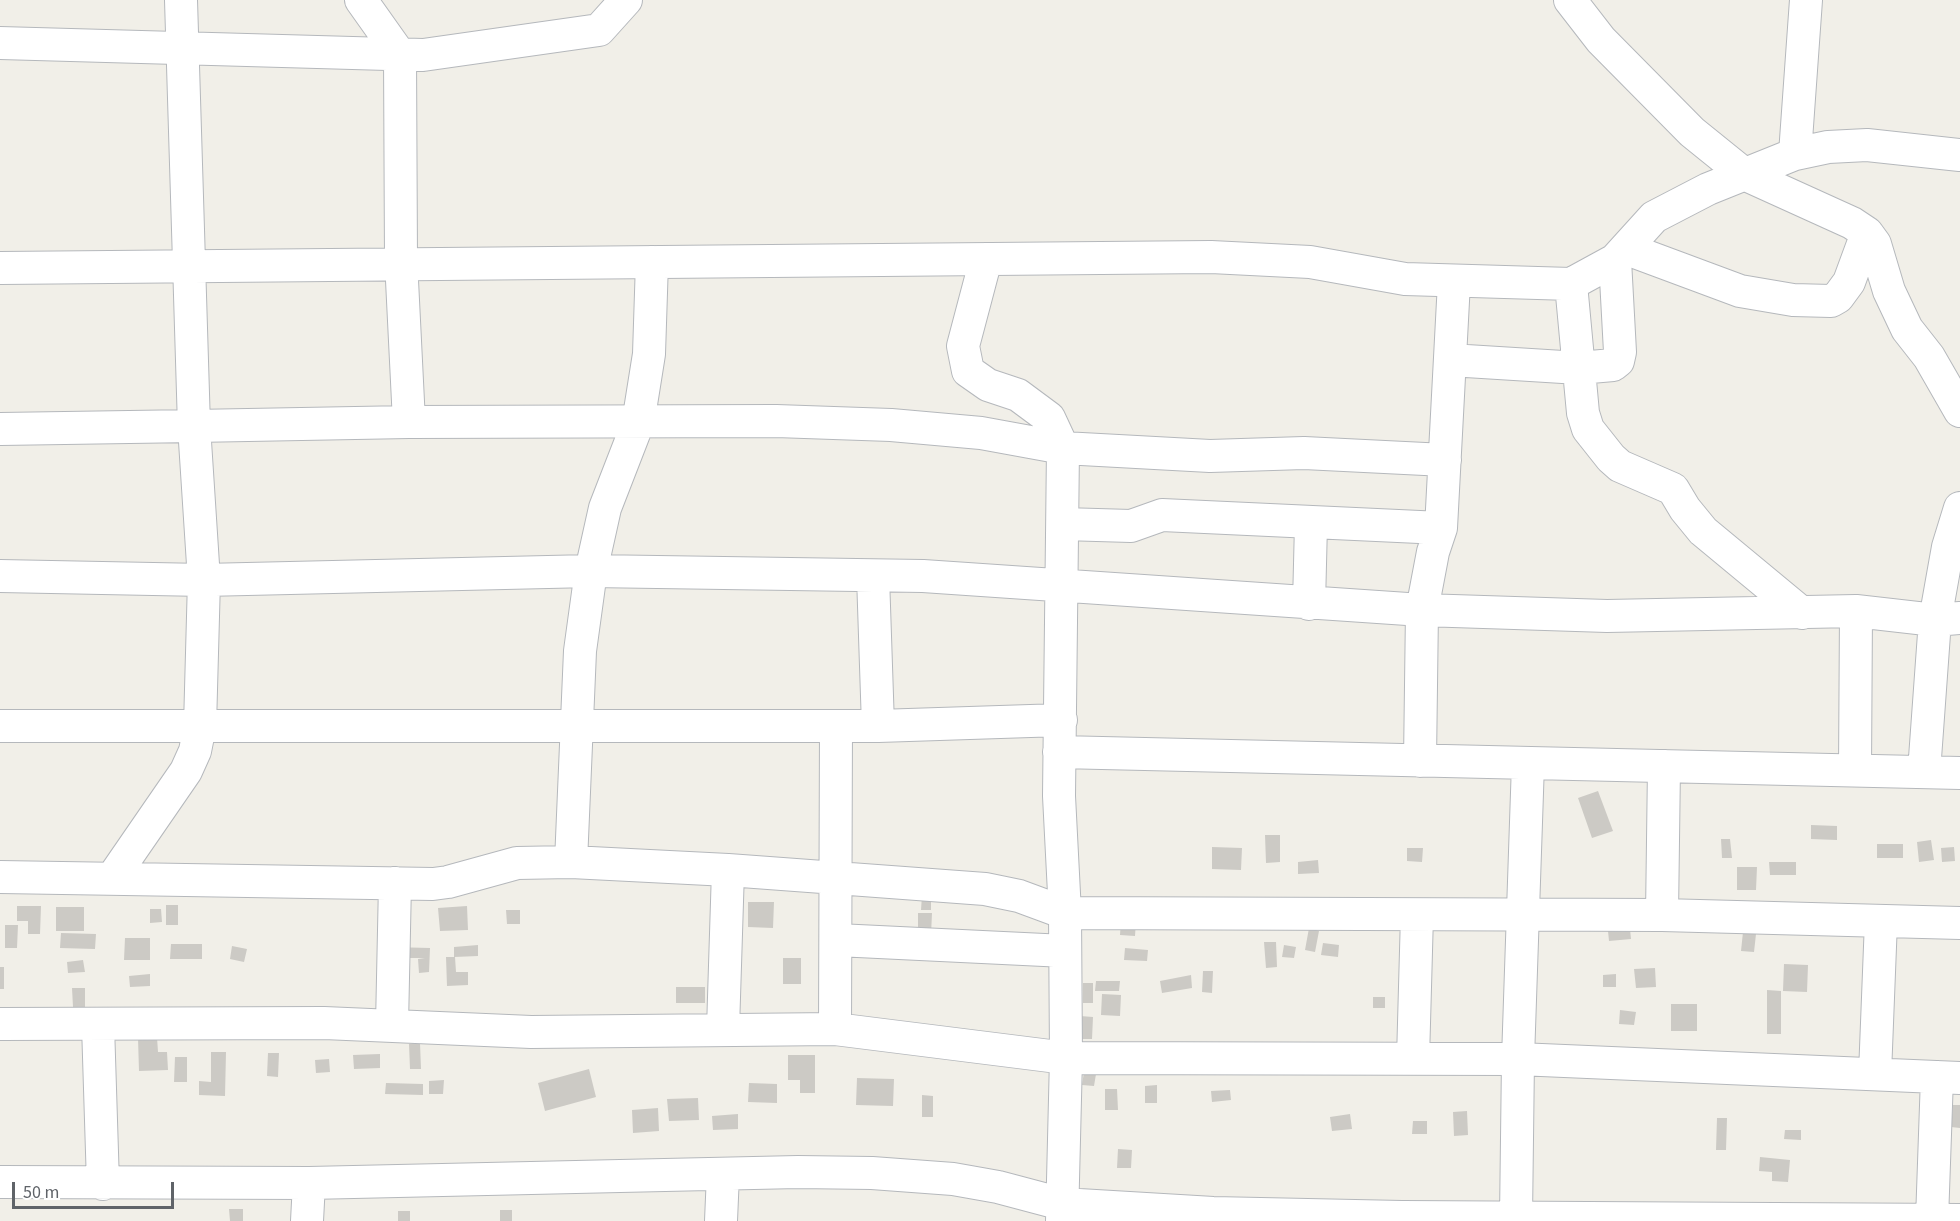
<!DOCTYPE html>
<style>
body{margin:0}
#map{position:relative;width:1960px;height:1221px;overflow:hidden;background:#f1efe8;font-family:"Source Sans 3",sans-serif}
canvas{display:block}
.scale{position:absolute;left:12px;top:1182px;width:162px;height:27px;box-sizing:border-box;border:3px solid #5f6368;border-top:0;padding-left:8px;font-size:18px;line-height:21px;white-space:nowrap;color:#5f6368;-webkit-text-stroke:4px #fff;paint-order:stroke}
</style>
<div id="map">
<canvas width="1960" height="1221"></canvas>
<div class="scale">50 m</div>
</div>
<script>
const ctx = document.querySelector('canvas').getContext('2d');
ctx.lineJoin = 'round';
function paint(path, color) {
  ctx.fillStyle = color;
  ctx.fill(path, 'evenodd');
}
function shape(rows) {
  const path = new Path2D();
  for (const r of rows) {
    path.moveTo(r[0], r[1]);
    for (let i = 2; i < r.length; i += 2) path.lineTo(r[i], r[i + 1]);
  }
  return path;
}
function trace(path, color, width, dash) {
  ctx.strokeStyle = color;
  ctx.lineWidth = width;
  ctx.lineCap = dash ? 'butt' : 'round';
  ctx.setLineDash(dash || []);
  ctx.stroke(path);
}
paint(shape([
 [1598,791,1613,831,1592,838,1578,798],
 [1811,825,1837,826,1837,840,1811,839],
 [1265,835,1280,835,1280,862,1266,863],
 [1721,839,1730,839,1732,858,1722,858],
 [1931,840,1934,860,1919,862,1917,842],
 [1877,844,1903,844,1903,858,1877,858],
 [1212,847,1242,848,1241,870,1212,869],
 [1954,847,1955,861,1942,862,1941,848],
 [1407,848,1423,848,1422,862,1407,861],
 [1318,860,1319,873,1298,874,1298,862],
 [1769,862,1796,862,1796,875,1770,875],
 [1737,867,1757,867,1756,890,1737,890],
 [922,895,931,895,931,910,921,910],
 [748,902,774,902,773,928,748,927],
 [166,905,178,905,178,925,166,925],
 [17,906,41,906,40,934,28,934,28,921,17,921],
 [467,906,468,930,440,931,438,908],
 [56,907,84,907,84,931,56,931],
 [150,909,161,909,162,922,150,923],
 [506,910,520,910,520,924,507,924],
 [918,913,932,913,931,935,918,935],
 [1121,920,1136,921,1135,936,1120,935],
 [5,925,18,925,17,948,5,948],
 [1309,928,1319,931,1315,952,1305,950],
 [1630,929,1631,939,1609,941,1608,931],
 [1743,932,1756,934,1754,952,1741,951],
 [61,933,96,934,95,949,60,948],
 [125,938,150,938,150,960,124,960],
 [1264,942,1276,942,1277,967,1266,968],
 [1323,943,1339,945,1338,957,1321,955],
 [171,944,202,944,202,959,170,959],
 [478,945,478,956,454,957,454,947],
 [1284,945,1296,947,1294,958,1282,957],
 [232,946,247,949,244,962,230,959],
 [391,947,430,948,429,972,419,973,418,959,425,958,391,958],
 [1125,948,1148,950,1147,961,1124,960],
 [446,957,455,957,456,972,468,972,468,985,447,986],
 [783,958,801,958,801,984,783,984],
 [83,960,85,972,68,973,67,962],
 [1784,964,1808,965,1807,992,1783,991],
 [0,967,4,967,4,989,0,989],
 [1655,968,1656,987,1636,988,1634,969],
 [1203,971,1213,971,1212,993,1202,992],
 [150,974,150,986,130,987,129,976],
 [1616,974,1616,987,1603,987,1603,975],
 [1191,975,1192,988,1162,993,1160,981],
 [1096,981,1120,981,1119,991,1095,991],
 [1083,983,1093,983,1093,1003,1083,1003],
 [676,987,705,987,705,1003,676,1003],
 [72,988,85,988,85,1007,73,1007],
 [1767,990,1781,991,1781,1034,1767,1034],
 [1102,994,1121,995,1120,1016,1101,1015],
 [1373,997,1385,997,1385,1008,1373,1008],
 [1671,1004,1697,1004,1697,1031,1671,1031],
 [1620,1010,1636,1012,1634,1025,1619,1024],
 [1080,1016,1093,1017,1092,1039,1080,1039],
 [157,1037,158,1052,167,1052,168,1070,139,1071,138,1038],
 [420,1043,421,1069,410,1069,409,1044],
 [211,1052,226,1052,225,1096,199,1095,199,1081,211,1082],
 [268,1053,279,1053,278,1077,267,1076],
 [380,1054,380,1068,354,1069,353,1055],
 [788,1055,815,1055,815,1093,800,1093,800,1080,788,1080],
 [175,1057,187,1057,187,1082,174,1082],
 [329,1059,330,1072,316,1073,315,1060],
 [589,1069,596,1097,545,1111,538,1083],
 [1084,1072,1096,1074,1094,1086,1082,1085],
 [857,1078,894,1079,893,1106,856,1105],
 [444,1080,443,1094,429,1094,429,1081],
 [386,1083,423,1084,423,1095,385,1094],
 [749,1083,777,1084,777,1103,748,1102],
 [1157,1085,1157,1103,1145,1103,1145,1086],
 [1105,1089,1117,1089,1118,1110,1105,1110],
 [1230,1090,1231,1100,1212,1102,1211,1091],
 [922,1095,933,1096,933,1117,922,1117],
 [698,1098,699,1120,669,1121,667,1099],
 [1953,1105,1960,1105,1960,1128,1951,1127],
 [658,1108,659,1131,633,1133,632,1110],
 [1467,1111,1468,1135,1454,1136,1453,1112],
 [738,1114,738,1129,713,1130,712,1116],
 [1350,1114,1352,1129,1332,1131,1330,1117],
 [1717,1118,1727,1118,1726,1150,1716,1150],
 [1413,1121,1427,1121,1427,1134,1412,1134],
 [1785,1130,1801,1130,1801,1140,1784,1139],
 [1118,1149,1132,1150,1131,1168,1117,1168],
 [1760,1157,1790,1160,1788,1182,1772,1181,1772,1172,1759,1171],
 [229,1209,243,1209,243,1221,230,1221],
 [500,1210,512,1210,512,1221,500,1221],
 [398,1211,410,1211,410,1221,398,1221]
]), '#cccac5');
const minor = shape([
 [361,0,400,55,401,260,409,422],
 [1570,0,1601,40,1692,132,1744,174,1852,223,1867,233,1875,244,1889,291,1907,329,1929,357,1960,411],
 [0,43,423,55,599,30,626,0],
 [1795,154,1806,0],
 [1627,249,1740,291,1793,300,1831,301,1838,297,1849,282,1867,233],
 [986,259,963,346,968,371,988,385,1018,395,1049,418,1063,448,1059,796,1065,913,1066,1058,1062,1221],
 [0,268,1211,257,1310,262,1405,279,1571,284,1615,260,1654,217,1708,189,1795,154,1828,147,1867,145,1960,155],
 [1571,284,1583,413,1588,429,1611,458,1620,466,1673,489,1685,509,1703,531,1802,613],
 [1450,360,1579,368,1613,365,1618,361,1620,352,1615,260],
 [0,429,194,426,181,0],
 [1063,524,1131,526,1162,515,1441,528],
 [0,576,204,580,591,571,923,576,1422,610,1607,616,1856,611,1935,620,1960,618],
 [873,576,878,726],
 [1309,604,1311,524],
 [0,726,878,726,1061,720],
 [1059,752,1960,773],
 [1420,761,1422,610,1433,552,1441,528,1454,282],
 [1855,770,1856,611],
 [1924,772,1935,620,1948,547,1960,508],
 [571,862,580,651,591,571,605,508,638,423,649,354,652,262],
 [0,877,433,884,448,882,517,863,571,862,728,870,985,889,1019,896,1065,913,1662,915,1960,923],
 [113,877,186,771,195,751,200,726,204,580,194,426,409,422,776,421,891,425,981,433,1063,448,1210,456,1304,453,1445,460],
 [1662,915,1664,766],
 [837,940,1065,951],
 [0,1024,324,1023,531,1032,835,1029,1066,1058,1518,1059,1960,1078],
 [98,1025,103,1184],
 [392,1025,395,883],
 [723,1029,728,870],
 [835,1029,836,726],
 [1413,1059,1417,915],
 [1875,1074,1881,921],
 [0,1182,309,1183,798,1172,872,1173,953,1179,998,1187,1062,1204,1213,1213,1402,1217,1960,1220],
 [1516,1218,1518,1059,1528,763],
 [1932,1220,1937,1077],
 [307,1221,309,1183],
 [721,1221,723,1174]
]);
trace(minor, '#b5b8bc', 34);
trace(minor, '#fff', 32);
</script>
